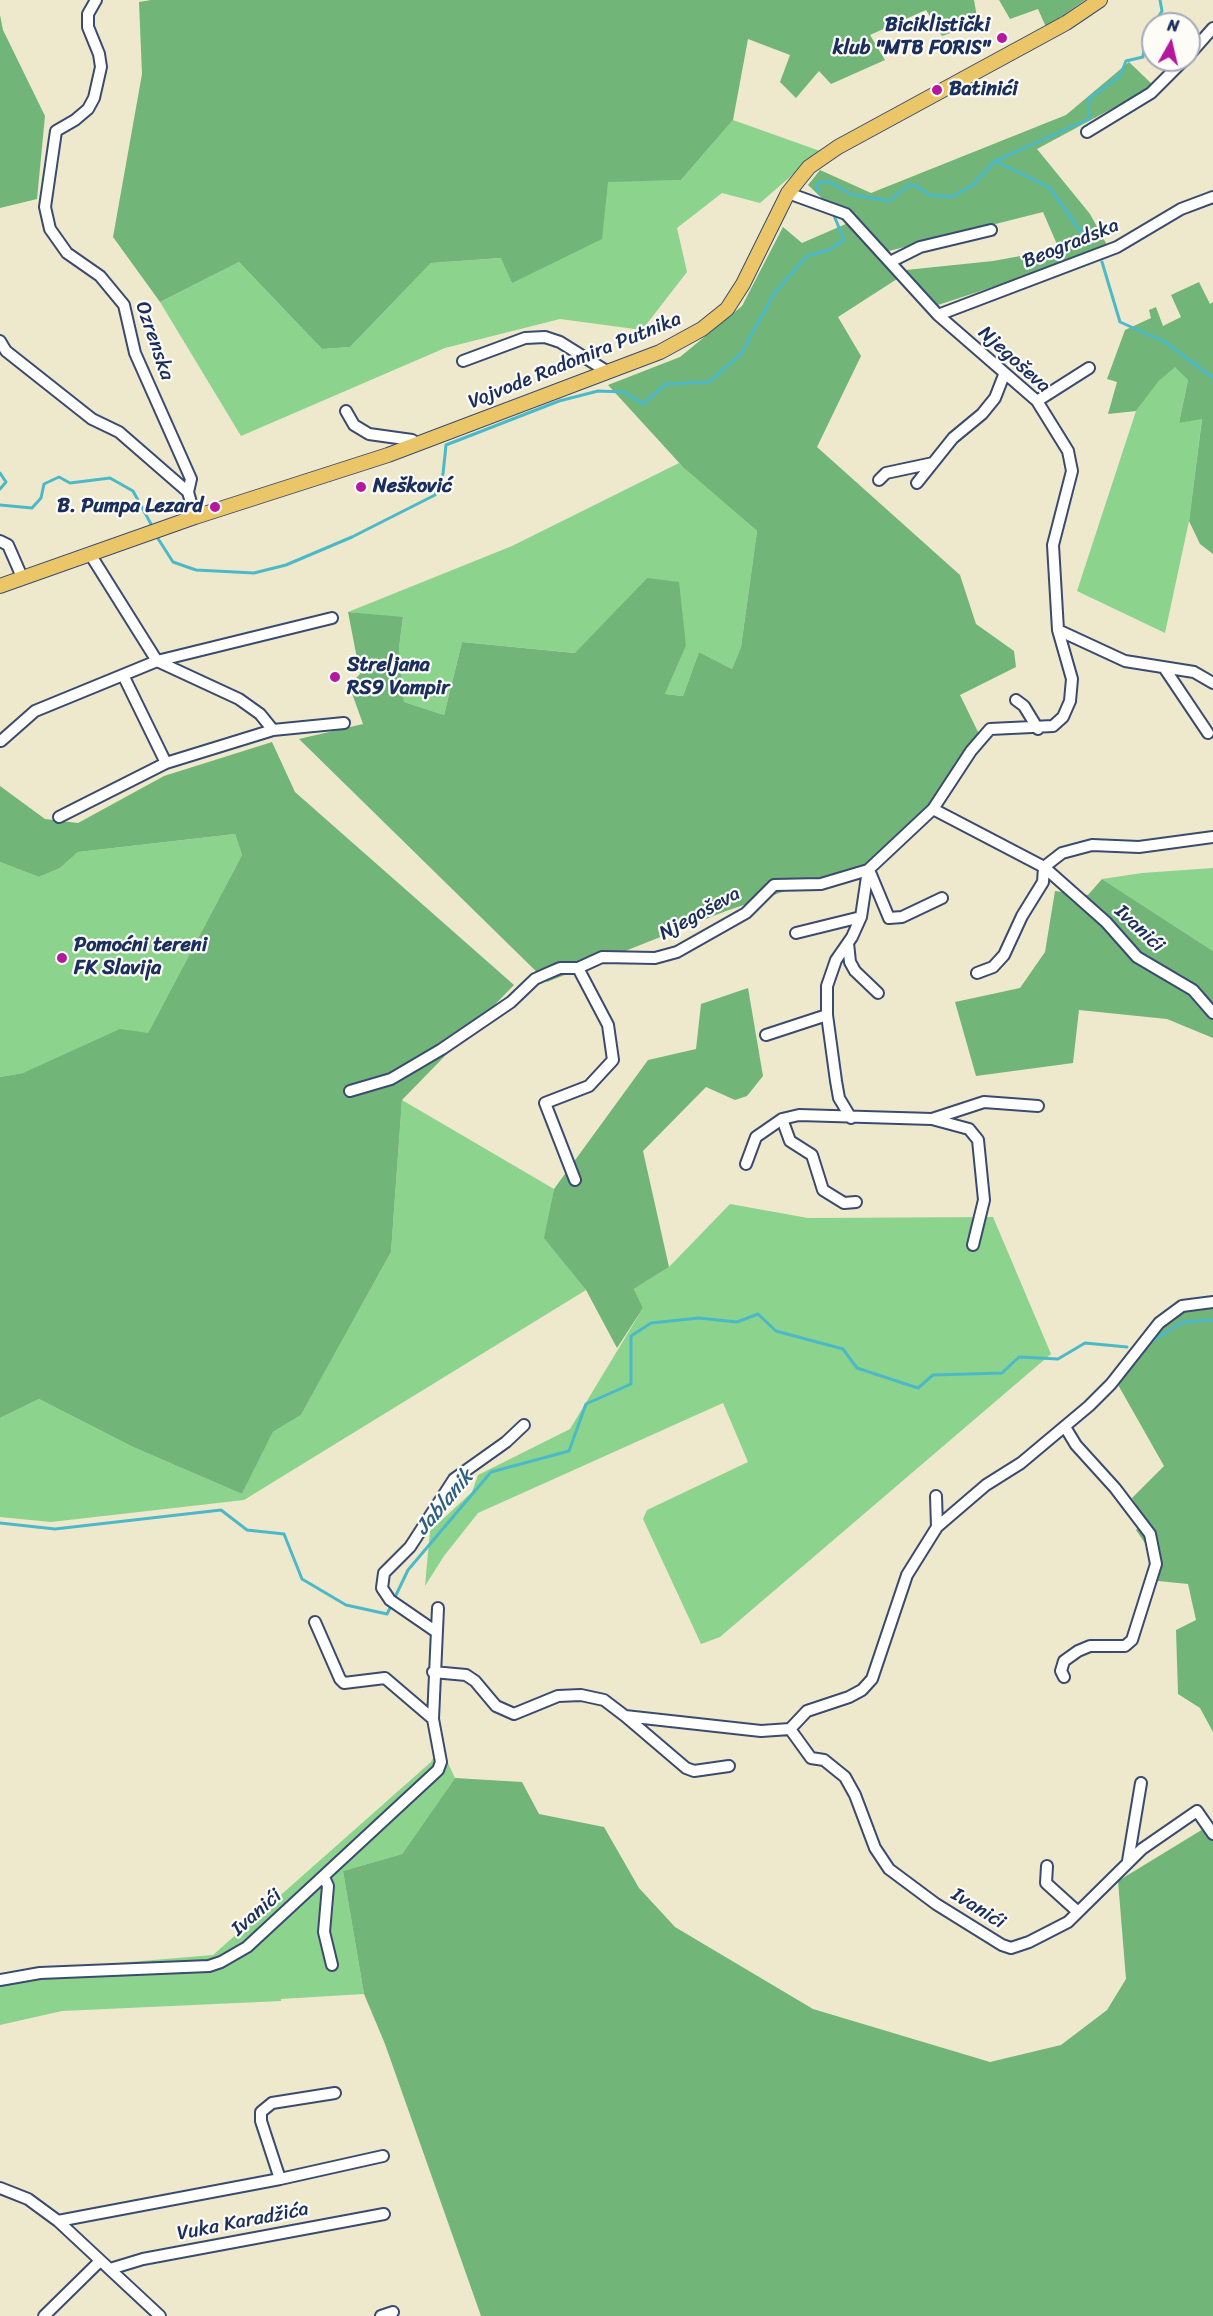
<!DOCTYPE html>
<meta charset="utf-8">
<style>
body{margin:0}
#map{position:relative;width:1213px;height:2316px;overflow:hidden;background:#eee9cd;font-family:Sriracha,sans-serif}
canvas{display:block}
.north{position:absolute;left:1141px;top:12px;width:60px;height:60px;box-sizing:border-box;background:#fdfcf7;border:2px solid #a3aaba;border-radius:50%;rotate:8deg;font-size:16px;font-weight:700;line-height:24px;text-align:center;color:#1b2f5e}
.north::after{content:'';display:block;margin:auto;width:21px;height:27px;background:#b5179e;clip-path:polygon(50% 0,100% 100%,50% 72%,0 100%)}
</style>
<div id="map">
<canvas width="1213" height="2316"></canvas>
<div class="north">N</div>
</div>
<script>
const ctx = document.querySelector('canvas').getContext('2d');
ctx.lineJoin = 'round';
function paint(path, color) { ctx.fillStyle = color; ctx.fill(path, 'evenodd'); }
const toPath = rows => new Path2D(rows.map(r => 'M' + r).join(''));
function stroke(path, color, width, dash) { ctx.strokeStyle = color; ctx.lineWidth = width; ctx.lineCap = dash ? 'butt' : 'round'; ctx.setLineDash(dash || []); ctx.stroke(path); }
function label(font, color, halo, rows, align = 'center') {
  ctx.font = font + ' Sriracha,sans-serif'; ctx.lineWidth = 4.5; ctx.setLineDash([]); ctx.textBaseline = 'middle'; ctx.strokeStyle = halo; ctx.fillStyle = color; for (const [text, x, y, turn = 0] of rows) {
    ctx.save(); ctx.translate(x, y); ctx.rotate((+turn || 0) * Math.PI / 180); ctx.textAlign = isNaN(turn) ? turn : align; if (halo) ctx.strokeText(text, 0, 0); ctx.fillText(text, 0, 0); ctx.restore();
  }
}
const green = toPath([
 [733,120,820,151,760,203,722,193,677,228,687,272,642,330,560,319,445,348,241,436,160,302,239,262,322,349,350,347,431,263,502,258,512,283,608,181,681,180],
 [1175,366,1188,380,1179,423,1202,418,1189,521,1165,633,1077,591,1136,411,1159,381],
 [679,463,757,531,741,647,732,669,699,652,683,696,665,694,686,646,647,578,576,653,462,642,444,715,404,702,399,648,403,618,348,612,512,546],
 [235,834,242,855,148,1033,23,1073,0,1077,0,862,39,877,60,868,78,852],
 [1213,868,1213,951,1102,879,1142,873],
 [402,1100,554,1189,545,1238,586,1290,244,1500,51,1522,0,1517,0,1418,39,1399,133,1447,242,1494,273,1432,301,1415,391,1252],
 [730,1204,808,1218,993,1217,1051,1354,720,1637,701,1644,643,1519,647,1510,748,1462,723,1403,478,1513,444,1556,425,1586,430,1531,472,1492,478,1475,570,1429,643,1308,634,1289,669,1267],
 [429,1720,443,1736,447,1761,455,1778,402,1854,343,1871,364,1994,281,1999,281,2001,62,2011,0,2025,0,1977,23,1971,213,1955,431,1762,434,1756]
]);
const forest = toPath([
 [151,0,974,0,978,23,942,36,926,10,870,35,885,60,831,84,819,71,796,98,780,82,790,55,748,39,733,120,681,180,608,182,602,239,512,283,501,258,431,263,350,347,322,349,239,262,160,302,113,237,142,74,139,2],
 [999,0,1085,0,1046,27,1038,9,1010,19],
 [0,15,3,30,45,116,37,199,0,208],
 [1129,62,1154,86,1037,149,1090,214,1107,245,1072,261,938,305,909,279,906,270,993,261,1059,249,1043,212,877,254,897,279,838,317,861,356,817,447,960,575,976,624,1014,651,1016,667,960,695,979,734,930,806,871,862,726,911,547,982,299,739,363,724,349,685,360,674,348,612,403,617,399,648,404,702,444,715,462,642,575,653,647,578,679,582,686,646,665,694,683,696,699,652,732,669,741,647,757,531,683,467,608,385,680,357,742,306,783,227,802,243,848,223,808,185,820,170,871,193,1066,115],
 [1199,282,1210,304,1213,302,1213,554,1200,544,1189,521,1202,419,1179,423,1188,380,1175,367,1159,381,1136,411,1108,414,1117,382,1107,379,1125,330,1151,318,1149,310,1156,307,1163,326,1181,317,1171,295],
 [272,742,295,792,514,985,402,1100,391,1252,301,1415,273,1432,242,1494,133,1447,39,1399,0,1418,0,1077,23,1073,120,1029,148,1033,242,855,235,834,78,852,60,868,39,877,0,862,0,786,45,819,78,823,164,776],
 [1102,879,1213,951,1213,1038,1167,1019,1079,1010,1073,1063,976,1076,955,1002,1020,988,1045,952,1055,891,1088,895],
 [748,988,763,1076,747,1096,735,1100,706,1087,643,1151,669,1267,634,1289,643,1308,617,1348,586,1290,544,1238,554,1189,648,1060,696,1049,701,1004],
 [1182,1306,1213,1306,1213,1732,1200,1708,1178,1694,1176,1630,1196,1620,1188,1584,1148,1580,1153,1555,1136,1530,1145,1520,1132,1498,1164,1466,1117,1383,1147,1338],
 [455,1778,522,1782,539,1814,604,1827,639,1888,675,1927,813,2009,990,2062,1061,2045,1107,2010,1126,1979,1118,1881,1213,1823,1213,2316,481,2316,385,2044,364,1994,343,1871,402,1854]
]);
const stream = toPath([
 [1154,24,1162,11,1160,0],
 [995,161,1049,187,1090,244],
 [819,192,816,186,821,181,831,183,853,195,890,201,908,185,917,186,929,195,951,197,973,185,995,161,1089,119,1088,100,1121,74,1126,61,1143,57,1145,40,1153,26],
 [1102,262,1120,322,1165,342,1213,378],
 [0,473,6,482,0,489],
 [0,505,32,508,41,498,44,484,59,477,70,483,110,478,133,491,151,524],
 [157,537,173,562,196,570,254,573,286,565,352,537,435,495,443,474,446,445,559,401,598,391,624,392,643,404,666,384,709,382,741,354,775,292,807,256,829,250,844,240,833,213],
 [1149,1343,1183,1322,1213,1320],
 [0,1523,55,1529,221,1510,247,1530,284,1534,302,1579,346,1605,387,1614,390,1608],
 [396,1595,408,1570,491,1472,569,1451,586,1404,631,1384,631,1336,651,1323,699,1318,737,1322,758,1314,776,1331,843,1349,857,1368,918,1388,933,1375,1002,1373,1019,1357,1058,1359,1085,1343,1127,1347]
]);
const minor = toPath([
 [96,0,88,14,88,27,99,54,101,67,94,98,88,109,75,120,56,131,45,207,50,229,67,253,100,276,124,305,135,353,191,479,188,492],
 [1189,55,1213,28],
 [1087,132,1151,93,1184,60],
 [890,262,920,247,991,230],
 [938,315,1117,247,1181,209,1213,197],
 [0,341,6,351,92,419,119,432,188,492,195,517],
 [463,361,525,338,545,337,560,342,608,372],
 [1037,401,1089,368],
 [346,411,354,425,369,434,412,440,418,444],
 [879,480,886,473,933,463],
 [917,483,953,438,982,414,995,398,1004,375],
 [0,541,8,545,22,577],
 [90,554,157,661,332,618],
 [1058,630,1125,661,1194,672,1213,683],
 [1165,669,1208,733],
 [123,675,166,763],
 [1016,700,1024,706,1038,729],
 [273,730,344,723],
 [1,741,35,711,157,661,239,699,260,714,273,730,166,763,59,817],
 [933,809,1044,867,1062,853,1092,845,1139,847,1213,837],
 [1044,867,1106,922,1137,957,1193,990,1213,1013],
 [869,870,889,918,902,917,942,898],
 [796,933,861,917],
 [848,943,850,962,855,971,878,993],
 [977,973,993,967,1004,955,1022,916,1043,882,1044,867],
 [766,1035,827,1015],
 [350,1091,391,1079,442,1049,511,1002,535,979,546,974,560,968,578,968,602,957,655,958,677,952,746,913,774,885,821,884,868,870,933,809,971,751,990,729,1053,726,1063,717,1070,701,1072,679,1058,630,1053,545,1072,471,1068,451,1037,401,938,315,846,214,788,193],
 [851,1118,839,1098,836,1081,827,1015,827,986,836,960,852,937,861,917,868,870],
 [782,1119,790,1141,812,1155,823,1190,844,1203,856,1202],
 [932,1119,984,1102,1038,1106],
 [746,1164,756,1137,782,1119,799,1115,932,1119,969,1129,978,1140,984,1200,973,1245],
 [575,1180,545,1103,589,1086,613,1060,608,1025,578,968],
 [936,1496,937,1527],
 [315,1622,340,1679,344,1683,385,1678,433,1719],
 [435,1631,390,1600,382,1588,384,1573,410,1547,454,1479,506,1442,524,1425],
 [433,1672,466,1675,475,1681,496,1706,514,1714,558,1696,581,1695,604,1700,625,1716,761,1731,790,1729,807,1711,849,1697,862,1690,872,1679,907,1575,937,1527,986,1485,1021,1463,1089,1406,1111,1384,1159,1323,1182,1306,1213,1302],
 [1064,1677,1061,1671,1064,1661,1078,1651,1090,1646,1125,1646,1132,1640,1156,1564,1150,1534,1115,1488,1076,1445,1065,1427],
 [625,1716,686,1768,694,1771,729,1766],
 [790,1729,811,1758,824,1760,845,1777,855,1795,875,1848,889,1869,936,1904,1002,1945,1011,1948,1029,1942,1068,1922,1142,1849,1197,1811,1213,1834],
 [1128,1861,1141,1783],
 [1047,1866,1046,1883,1078,1912],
 [324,1877,328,1886,324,1932,332,1965],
 [0,1980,40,1973,209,1966,221,1962,247,1947,438,1770,441,1762,433,1719,438,1608],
 [280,2179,261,2121,261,2112,272,2103,335,2093],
 [0,2188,28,2199,58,2221,160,2316],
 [58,2221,280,2179,383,2156],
 [110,2269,143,2259,384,2214],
 [44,2316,100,2261],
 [381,2316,393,2312]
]);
const major = toPath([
 [0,586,195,517,388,455,660,352,702,329,727,309,743,284,788,193,809,167,838,147,1066,23,1100,0]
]);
const markers = [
 [1002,38,6,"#b5179e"],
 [937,90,6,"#b5179e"],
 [361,487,6,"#b5179e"],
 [215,507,6,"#b5179e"],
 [335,677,6,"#b5179e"],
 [62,958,6,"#b5179e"]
];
const poiNames = [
 ["Biciklistički",990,26,"right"],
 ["klub \"MTB FORIS\"",990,49,"right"],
 ["Batinići",949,90],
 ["Nešković",373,487],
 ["B. Pumpa Lezard",203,507,"right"],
 ["Streljana",347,666],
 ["RS9 Vampir",347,689],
 ["Pomoćni tereni",74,946],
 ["FK Slavija",74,969]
];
const streetNames = [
 ["Beogradska",1071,244,-22],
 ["Ozrenska",154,341,71],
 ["Njegoševa",1014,360,42],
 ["Vojvode Radomira Putnika",575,361,-22],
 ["Njegoševa",700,914,-29],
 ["Ivanići",1139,929,43],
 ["Ivanići",978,1909,32],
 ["Ivanići",257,1913,-41],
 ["Vuka Karadžića",243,2222,-11]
];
const waterNames = [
 ["Jablanik",445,1503,-50]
];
paint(green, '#8cd38d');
paint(forest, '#71b578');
stroke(stream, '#4cb9c8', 3);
stroke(minor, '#3b4b6f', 14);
stroke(major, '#3b4b6f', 16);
stroke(minor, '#fff', 10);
stroke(major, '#ebc669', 14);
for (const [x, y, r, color] of markers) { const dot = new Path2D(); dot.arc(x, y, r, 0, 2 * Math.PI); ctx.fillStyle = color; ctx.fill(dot); stroke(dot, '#fdfcf7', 2); }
label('bold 20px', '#1b2f5e', '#fdfcf7', poiNames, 'left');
label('20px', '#1b2f5e', '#fdfcf7', streetNames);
label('italic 21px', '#2c5f83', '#fdfcf7', waterNames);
</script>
